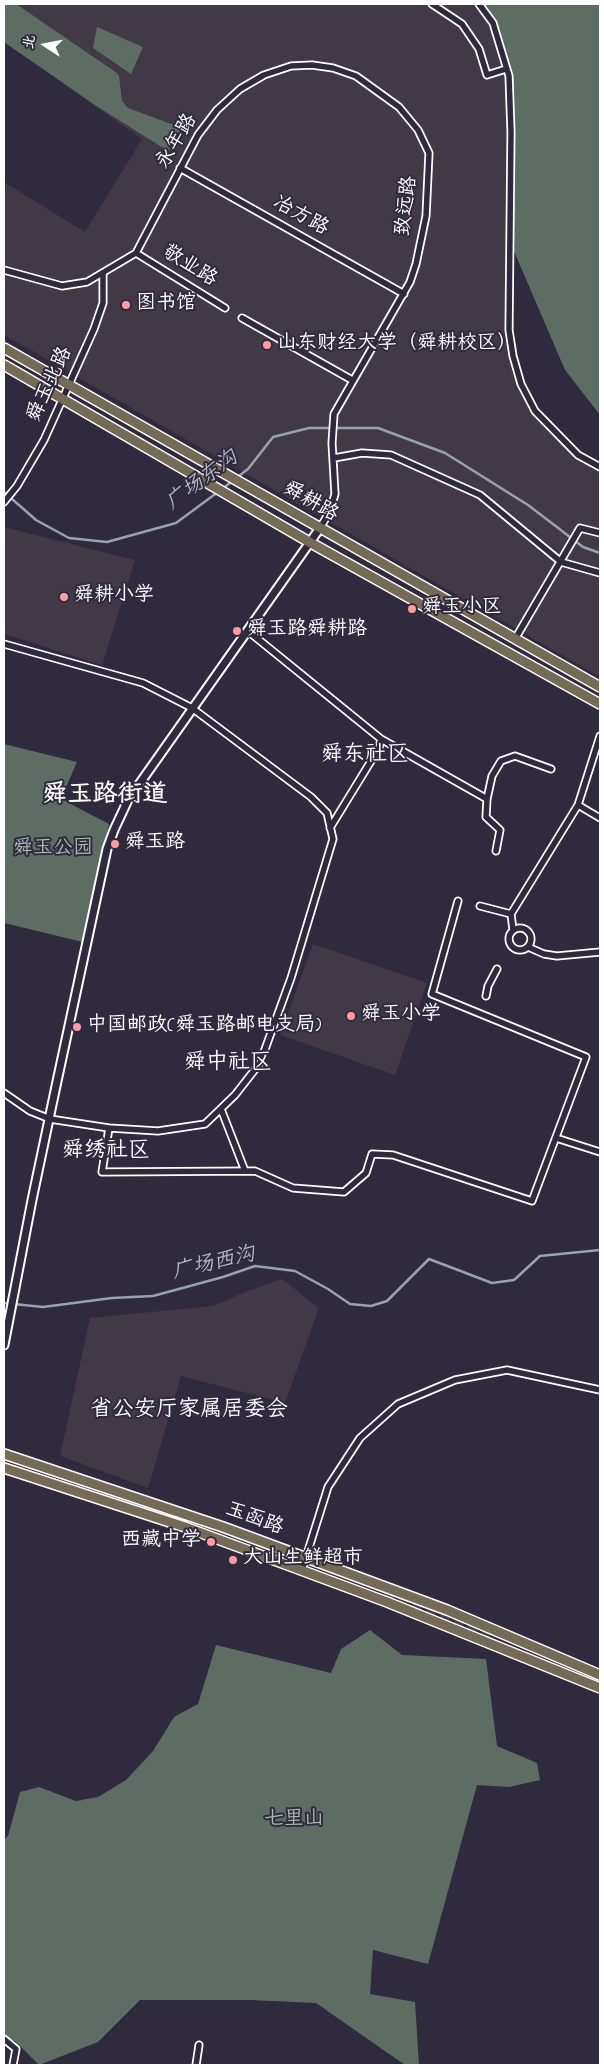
<!DOCTYPE html>
<meta charset="utf-8">
<style>
body{margin:0}
#map{position:relative;width:604px;height:2069px;overflow:hidden;background:#2f2a3d;font-family:"Indie Flower","LXGW WenKai TC",sans-serif}
canvas{display:block}
.frame{position:absolute;inset:0;border:5px solid #fff;pointer-events:none}
.north{position:absolute;left:20px;top:20px;width:50px;height:50px;-webkit-text-stroke:4px #2f2a3d;paint-order:stroke;rotate:281deg;font-size:14px;font-weight:700;line-height:20px;text-align:center;color:#fff}
.north::after{content:'';display:block;margin:auto;width:18px;height:22px;background:#fff;clip-path:polygon(50% 0,100% 100%,50% 72%,0 100%)}
</style>
<div id="map">
<canvas width="604" height="2069"></canvas>
<div class="frame"></div>
<div class="north">北</div>
</div>
<script>
const ctx = document.querySelector('canvas').getContext('2d');
ctx.lineJoin = 'round';
function paint(path, color) { ctx.fillStyle = color; ctx.fill(path, 'evenodd'); }
const toPath = rows => new Path2D(rows.map(r => 'M' + r).join(''));
function stroke(path, color, width, dash) { ctx.strokeStyle = color; ctx.lineWidth = width; ctx.lineCap = dash ? 'butt' : 'round'; ctx.setLineDash(dash || []); ctx.stroke(path); }
function label(font, color, halo, rows, align = 'center') {
  ctx.font = font + ' "Indie Flower","LXGW WenKai TC",sans-serif'; ctx.lineWidth = 4; ctx.setLineDash([]); ctx.textBaseline = 'middle'; ctx.strokeStyle = halo; ctx.fillStyle = color; for (const [text, x, y, turn = 0] of rows) {
    ctx.save(); ctx.translate(x, y); ctx.rotate((+turn || 0) * Math.PI / 180); ctx.textAlign = isNaN(turn) ? turn : align; if (halo) ctx.strokeText(text, 0, 0); ctx.fillText(text, 0, 0); ctx.restore();
  }
}
const built = toPath([
 [4,4,478,4,493,23,509,76,509,330,521,384,535,411,578,455,600,467,600,677,4,335,4,182,85,232,142,139,4,42],
 [4,527,135,560,102,665,4,634],
 [313,944,427,983,395,1075,280,1035],
 [282,1279,319,1308,285,1403,181,1376,148,1488,60,1456,90,1318,213,1306,245,1292]
]);
const green = toPath([
 [4,4,16,4,117,73,119,76,122,101,128,108,182,128,168,151,95,105,4,42],
 [479,4,600,4,600,415,565,370,510,242,509,76,493,23],
 [97,27,143,47,131,74,93,48],
 [4,744,77,762,61,799,109,824,83,942,4,923],
 [370,1630,402,1655,486,1659,497,1746,537,1763,540,1780,509,1787,477,1785,428,1964,373,1950,370,1994,415,2002,419,2065,405,2065,316,2003,250,2000,140,2000,98,2042,39,2065,15,2041,4,2039,4,1839,8,1836,20,1792,39,1787,76,1801,98,1797,126,1780,153,1751,174,1717,198,1704,216,1645,331,1673,341,1649]
]);
const stream = toPath([
 [222,489,248,469,273,437,309,428,378,428,445,453,528,505,583,547,600,553],
 [4,492,36,520,69,538,107,542,176,523,218,492],
 [4,1303,43,1307,112,1298,153,1296,223,1277,255,1266,295,1271,328,1289,350,1304,371,1306,387,1301,429,1259,492,1283,514,1280,540,1256,600,1250]
]);
const trunkTunnel = toPath([
 [176,1516,252,1542],
 [385,1592,491,1633]
]);
const minor = toPath([
 [432,4,462,24,479,49,487,75,506,69],
 [479,4,493,23,509,76,511,132,509,330,513,356,521,384,535,411,578,455,600,467],
 [180,168,404,294],
 [136,253,225,308],
 [4,270,62,286,87,282,136,253,198,135,217,110,240,89,264,75,291,66,312,65,333,68,356,76,399,107,418,130,429,153,426,216,416,264,410,282,334,414,332,443,335,494,330,511,320,528],
 [242,318,352,380],
 [334,458,362,453,391,455,480,495,561,562,600,573],
 [4,502,17,486,44,440,94,329,103,303,103,273],
 [248,631,381,739,379,748,330,828],
 [515,639,580,528,600,533],
 [4,644,143,683,192,708,311,797,327,813,333,839,291,978,260,1063,235,1095,205,1124,158,1131,109,1128],
 [381,739,487,799,492,776,501,761,515,756,551,769],
 [487,799,486,817,500,830,496,851],
 [578,805,600,818],
 [480,906,511,914,578,805,600,736],
 [511,914,513,930],
 '509 939a11 11 0 1 1 22 0a11 11 0 1 1-22 0Z',
 [528,947,544,954,557,956,600,952],
 [486,996,488,986,497,969],
 [4,1093,30,1111,50,1119,109,1128,102,1172,255,1171,293,1188,344,1192,366,1173,372,1154,393,1155,532,1201,586,1057,432,994,458,901],
 [221,1109,245,1171],
 [556,1138,600,1152],
 [302,1570,328,1487,360,1438,398,1404,455,1380,507,1370,600,1390],
 [4,2039,16,2049,13,2065],
 [196,2065,199,2045]
]);
const tertiary = toPath([
 [4,1345,32,1200,56,1086,107,849,114,830,128,800,320,528]
]);
const primary = toPath([
 [4,348,600,687],
 [4,365,311,543,600,704],
 [4,1454,223,1527,447,1610,600,1675],
 [4,1468,185,1527,387,1602,600,1688]
]);
const markers = [
 [126,305,5,"#ff9aa2"],
 [267,345,5,"#ff9aa2"],
 [64,597,5,"#ff9aa2"],
 [412,609,5,"#ff9aa2"],
 [237,631,5,"#ff9aa2"],
 [115,844,5,"#ff9aa2"],
 [351,1016,5,"#ff9aa2"],
 [77,1027,5,"#ff9aa2"],
 [211,1542,5,"#ff9aa2"],
 [233,1560,5,"#ff9aa2"]
];
const streetNames = [
 ["永年路",178,142,-59],
 ["致远路",408,206,-83],
 ["冶方路",300,217,29],
 ["敬业路",189,267,32],
 ["舜玉北路",51,385,-65],
 ["舜耕路",310,503,30],
 ["玉函路",254,1520,20]
];
const poiNames = [
 ["图书馆",136,305],
 ["山东财经大学（舜耕校区）",277,345],
 ["舜耕小学",74,597],
 ["舜玉小区",422,609],
 ["舜玉路舜耕路",247,631],
 ["舜玉路",125,844],
 ["舜玉小学",361,1016],
 ["中国邮政(舜玉路邮电支局)",87,1027],
 ["西藏中学",201,1542,"right"],
 ["大山生鲜超市",243,1560]
];
const parkNames = [
 ["舜玉公园",53,850],
 ["七里山",294,1821]
];
const waterNames = [
 ["广场东沟",203,482,-37],
 ["广场西沟",214,1265,-13]
];
const quarterNames = [
 ["舜东社区",365,756],
 ["舜中社区",228,1064],
 ["舜绣社区",106,1152],
 ["省公安厅家属居委会",189,1411]
];
const districtNames = [
 ["舜玉路街道",105,797]
];
paint(built, '#423946');
paint(green, '#5e6d64');
stroke(stream, '#96a3b0', 2.5);
stroke(trunkTunnel, '#443f50', 10, [10, 5]);
stroke(minor, '#fff', 9);
stroke(tertiary, '#fff', 11);
stroke(primary, '#fff', 12);
stroke(minor, '#2f2a3d', 5.5);
stroke(tertiary, '#2f2a3d', 7);
stroke(primary, '#756a55', 9);
for (const [x, y, r, color] of markers) { const dot = new Path2D(); dot.arc(x, y, r, 0, 2 * Math.PI); ctx.fillStyle = color; ctx.fill(dot); stroke(dot, '#2f2a3d', 2); }
label('20px', '#fff', '#2f2a3d', streetNames);
label('20px', '#fff', '#2f2a3d', poiNames, 'left');
label('20px', '#aeb6b2', '#2f2a3d', parkNames);
label('italic 21px', '#b0bac4', '#2f2a3d', waterNames);
label('22px', '#fff', '#2f2a3d', quarterNames);
label('bold 25px', '#fff', '#2f2a3d', districtNames);
</script>
